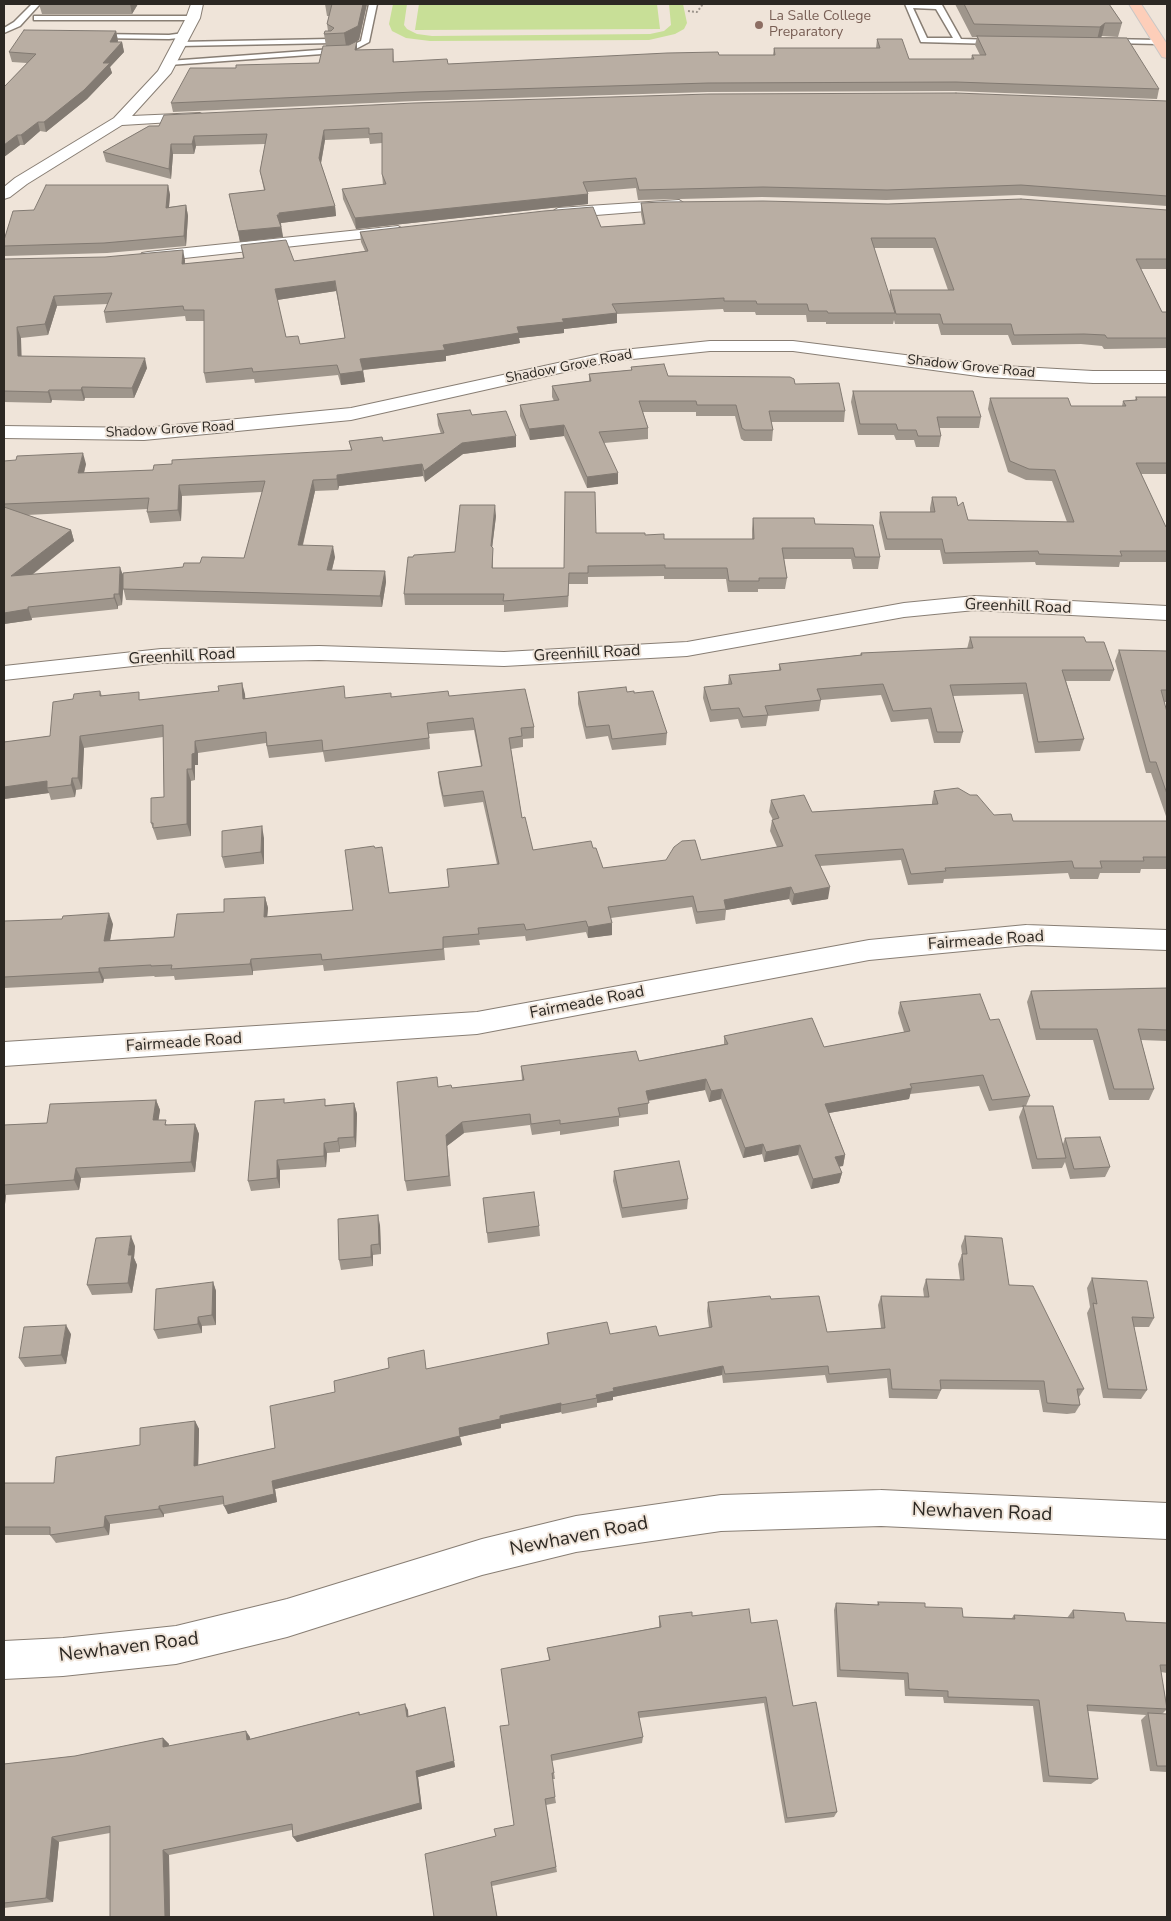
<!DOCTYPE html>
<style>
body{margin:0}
#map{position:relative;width:1171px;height:1921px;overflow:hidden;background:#efe4d9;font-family:"Nunito Sans",sans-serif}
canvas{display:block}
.frame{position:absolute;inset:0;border:5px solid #2c2823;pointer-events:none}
</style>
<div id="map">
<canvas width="1171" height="1921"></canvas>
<div class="frame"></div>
</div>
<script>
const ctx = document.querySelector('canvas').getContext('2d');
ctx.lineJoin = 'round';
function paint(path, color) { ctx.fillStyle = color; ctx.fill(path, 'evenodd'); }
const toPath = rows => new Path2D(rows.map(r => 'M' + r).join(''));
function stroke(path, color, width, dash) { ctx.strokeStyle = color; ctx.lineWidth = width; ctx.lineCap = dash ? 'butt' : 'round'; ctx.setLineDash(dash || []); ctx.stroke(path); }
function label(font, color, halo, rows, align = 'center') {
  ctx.font = font + ' "Nunito Sans",sans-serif'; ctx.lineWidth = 4; ctx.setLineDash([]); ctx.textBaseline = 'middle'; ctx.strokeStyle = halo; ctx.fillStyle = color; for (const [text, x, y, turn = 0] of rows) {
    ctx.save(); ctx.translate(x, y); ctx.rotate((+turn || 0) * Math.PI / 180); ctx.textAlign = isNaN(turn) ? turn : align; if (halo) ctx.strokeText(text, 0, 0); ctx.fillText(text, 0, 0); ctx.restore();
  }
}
const green = toPath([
 [393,4,407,4,404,25,407,29,417,34,432,36,650,34,664,31,671,25,669,4,683,4,687,23,684,29,675,34,649,40,430,41,406,38,392,31,389,24],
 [419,4,657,4,660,29,415,30]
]);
const path = toPath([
 [688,11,697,12,703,4]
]);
const service = toPath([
 [32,4,40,4,20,26,4,33,4,28,14,22,32,4],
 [369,4,377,4,369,42,350,52,169,65,165,63,169,61,346,48,361,41,369,4],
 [905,4,942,5,961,39,996,40,1000,42,996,44,921,42,905,4],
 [913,8,936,9,953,38,927,38,913,8],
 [34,16,193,16,197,18,193,20,34,20,34,16],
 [184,33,187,33,187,37,169,39,96,38,92,36,96,34,169,35,184,33],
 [330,39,334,41,333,43,179,46,175,44,179,42,330,39],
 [1106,39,1159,40,1163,42,1159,44,1109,43,1106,43,1106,39]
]);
const minor = toPath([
 [191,4,203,4,200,18,171,73,132,116,200,113,207,117,205,120,122,125,27,184,10,197,4,199,4,187,15,178,114,118,158,71,186,18,191,4],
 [679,200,687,205,685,208,558,218,550,213,558,208,679,200],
 [398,226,406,231,404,234,148,262,142,261,140,257,142,253,148,252,398,226],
 [710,341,793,341,985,365,1093,371,1167,371,1167,383,1093,383,985,377,793,351,710,351,613,361,351,420,144,440,4,438,4,426,144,428,351,408,613,351,710,341],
 [975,596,1167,606,1167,620,975,610,904,617,687,656,504,666,319,660,161,663,4,680,4,666,161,649,319,646,504,652,687,642,904,603,975,596],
 [1026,925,1167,930,1167,950,1026,945,869,960,477,1034,4,1066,4,1042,477,1012,869,940,1026,925],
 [881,1490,1167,1503,1167,1539,881,1526,721,1531,576,1552,482,1575,287,1637,176,1664,63,1676,4,1679,4,1641,63,1638,176,1626,287,1599,482,1539,576,1516,721,1495,881,1490]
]);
const primary = toPath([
 [1129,4,1141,4,1167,44,1167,58,1162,57,1129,4]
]);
const wall = toPath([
 [39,4,138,4,132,14,42,14],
 [325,4,367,4,359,40,357,41,357,50,393,49,394,62,448,64,719,55,773,55,774,48,876,48,877,39,909,59,971,59,972,55,980,55,975,45,977,37,972,37,955,4,1109,4,1122,23,1118,37,1102,36,1101,37,1159,89,1157,99,954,91,708,92,415,101,173,112,171,103,236,68,319,63,326,46,324,34,328,31,327,24,329,16,327,16],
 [116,31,118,41,117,42,122,42,124,52,110,67,112,73,87,99,46,132,40,131,24,145,20,145,4,157,4,87,27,63,12,62,9,52],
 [1167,102,1167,207,1167,206,1019,195,886,200,762,197,638,200,636,188,587,192,588,194,588,204,356,229,343,199,342,189,383,185,382,174,382,143,370,144,369,138,325,140,321,164,335,206,336,216,281,223,283,237,240,242,229,194,264,190,260,171,265,144,196,146,194,154,173,154,171,179,106,162,103,152,149,126],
 [168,185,170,195,169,207,186,205,188,216,186,246,107,253,5,256,4,251,4,240,34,210],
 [641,203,1167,210,1167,269,1141,269,1162,312,1167,312,1167,348,1104,349,1102,346,1081,344,1012,345,1008,335,941,335,938,324,895,324,894,320,893,324,826,324,826,322,807,322,806,315,756,315,755,312,724,312,723,309,617,314,617,323,564,329,564,333,519,338,520,343,446,356,446,361,363,370,365,382,341,385,338,375,255,383,254,379,206,383,204,373,204,321,186,321,185,316,106,323,104,312,108,304,57,306,48,335,21,338,21,356,147,368,134,398,85,398,84,401,52,400,51,403,4,402,4,259,185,260,185,264,243,258,241,245,294,261,365,251,361,242,360,232,601,227,643,224,641,214],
 [874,248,933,248,948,290,890,290,889,297],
 [336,291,345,338,300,344,286,337,277,300],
 [631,367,668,376,795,384,845,411,844,422,771,422,773,430,772,441,744,441,741,439,735,416,696,416,696,412,643,412,648,428,648,439,604,443,618,484,587,488,564,436,530,440,520,416,520,405,554,401,552,397,552,386,589,381,589,374,631,370],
 [853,391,981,417,979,428,939,428,941,436,939,447,916,447,914,440,896,440,894,435,858,435,851,402],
 [1136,397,1167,397,1167,474,1141,474,1166,527,1167,527,1167,562,1120,562,1119,567,1036,565,1035,562,943,564,940,550,885,550,879,523,880,512,930,512,930,508,932,497,958,506,968,520,1067,522,1052,481,1026,480,1008,472,988,409,990,398,1071,406,1122,406,1123,401,1135,400],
 [437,414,472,415,516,447,463,454,425,482,423,476,339,486,338,490,315,491,303,545,335,557,332,570,385,571,386,582,382,607,126,600,123,587,122,605,118,606,118,609,32,618,32,620,4,624,4,461,86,464,84,473,153,470,172,464,351,450,349,441,383,441,441,434,438,425],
 [262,492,244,558,200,563,183,567,123,574,32,575,74,541,71,530,27,515,148,509,147,512,150,523,181,521,182,496],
 [496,516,492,547,493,559,493,568,564,568,596,533,645,535,664,539,752,539,752,529,753,518,815,524,880,557,878,569,853,569,851,559,784,559,787,578,785,589,758,589,758,592,728,592,726,579,664,579,664,576,588,577,588,584,569,584,568,607,504,612,504,605,405,605,404,594,413,557,455,552],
 [970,637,1086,642,1114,670,1110,681,1066,681,1084,739,1080,751,1035,753,1023,694,953,696,963,732,960,743,934,743,928,719,891,722,881,695,821,700,819,711,768,716,766,726,741,728,738,719,710,722,703,698,704,687,728,685,729,675,779,670,779,664,860,655,861,653,967,649],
 [1119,650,1167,651,1167,702,1164,702,1167,712,1167,819,1151,773,1146,773,1115,661],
 [242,683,245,698,346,698,449,696,534,727,534,738,523,739,523,747,511,749,522,818,533,850,593,848,603,868,701,860,777,847,770,831,772,820,773,820,769,812,771,800,812,812,932,804,932,802,934,791,994,815,1013,821,1167,821,1167,869,1141,869,1140,873,1100,873,1098,879,1070,879,1068,873,944,879,943,883,908,885,901,860,820,866,828,899,792,905,789,899,726,910,725,920,696,924,692,907,611,918,612,935,588,938,586,932,526,941,525,936,479,940,480,945,444,948,445,960,324,971,323,965,253,971,253,975,175,980,174,976,155,977,154,976,104,979,103,983,4,988,4,921,113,924,110,940,174,937,224,912,265,897,268,908,267,917,353,910,389,893,449,887,497,864,483,802,444,807,439,783,438,772,481,766,474,730,429,734,430,749,325,762,323,752,269,758,266,743,198,753,198,765,195,765,195,780,191,781,191,836,157,840,151,823,164,797,163,737,84,748,82,789,76,790,75,797,51,800,49,793,4,799,4,742,50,736,73,699,100,691,102,696,142,700,219,691],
 [578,692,627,692,634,693,667,733,666,745,612,750,608,736,586,739,578,704],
 [264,838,264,864,225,868,222,857],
 [1167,988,1167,1041,1141,1040,1154,1089,1149,1100,1109,1100,1093,1040,1036,1040,1027,1002,1031,991],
 [900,1002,990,1020,1030,1096,1026,1106,1063,1144,1065,1138,1110,1167,1105,1177,1070,1179,1065,1162,1062,1168,1032,1169,1019,1117,1023,1107,989,1111,979,1086,910,1094,909,1099,829,1113,845,1155,843,1166,839,1166,842,1173,839,1183,811,1189,798,1155,764,1162,762,1154,743,1158,721,1099,709,1102,705,1090,648,1101,648,1114,619,1118,619,1126,560,1135,560,1131,532,1135,530,1125,464,1133,447,1146,451,1186,407,1191,405,1181,439,1087,452,1088,522,1080,521,1066,639,1061,724,1044,724,1036,824,1047,904,1032,898,1013],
 [156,1100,160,1110,158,1120,168,1125,195,1124,199,1134,195,1172,81,1178,79,1190,6,1195,5,1204,4,1204,4,1125,47,1123],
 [285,1103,326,1105,354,1103,357,1114,356,1147,340,1149,340,1152,327,1153,326,1167,280,1170,280,1188,251,1191,248,1181],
 [614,1171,688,1199,687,1209,622,1218,613,1181],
 [484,1208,539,1226,540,1236,488,1243],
 [380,1225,381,1254,373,1255,373,1266,341,1270,339,1260],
 [965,1236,1009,1285,1084,1389,1079,1397,1080,1405,1075,1413,1067,1414,1043,1412,1039,1390,941,1389,941,1390,937,1399,889,1398,887,1378,827,1383,825,1375,723,1383,722,1375,613,1397,613,1400,597,1403,597,1407,562,1414,561,1412,501,1424,501,1428,460,1437,462,1445,275,1489,277,1502,228,1514,224,1504,164,1514,164,1517,110,1524,109,1535,56,1543,50,1535,4,1535,4,1483,54,1483,195,1421,199,1429,198,1465,275,1448,335,1392,427,1369,548,1345,547,1333,610,1334,659,1336,709,1328,707,1311,708,1302,771,1299,827,1332,881,1328,878,1305,881,1296,924,1297,923,1289,926,1279,960,1280,958,1264,962,1254,961,1246],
 [135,1246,134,1258,137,1265,132,1293,92,1295,87,1285],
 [1092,1278,1154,1318,1149,1327,1134,1327,1147,1390,1141,1399,1103,1398,1087,1313,1090,1307,1087,1288],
 [213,1282,216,1291,216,1325,202,1326,202,1333,158,1339,154,1330],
 [71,1334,66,1364,25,1367,19,1358],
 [878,1602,925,1607,963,1617,1012,1618,1014,1615,1067,1618,1073,1610,1126,1621,1167,1623,1167,1673,1161,1672,1167,1707,1167,1709,1162,1714,1167,1714,1167,1772,1150,1771,1141,1720,1146,1715,1088,1711,1098,1779,1091,1784,1043,1782,1033,1706,944,1703,943,1697,905,1696,904,1680,837,1677,834,1610,836,1603,877,1605],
 [659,1616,692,1616,751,1623,793,1706,837,1812,834,1817,785,1823,764,1703,639,1718,643,1737,642,1743,552,1761,555,1779,552,1779,556,1803,546,1805,557,1872,492,1886,497,1917,434,1917,496,1836,514,1825,509,1725,549,1660,547,1648,659,1627],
 [445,1707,455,1767,418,1777,422,1809,297,1842,293,1837,292,1830,169,1855,170,1917,110,1917,110,1833,59,1842,53,1902,4,1908,4,1764,75,1756,163,1738,169,1744,168,1746,250,1737,250,1739,359,1712,360,1715,408,1710,408,1716]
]);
const shadedWall = toPath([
 [130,4,138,4,132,14],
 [363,4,367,4,359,40,357,41,357,50,356,59,346,46,344,33],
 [1105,23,1102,36,1097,40,1100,27],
 [116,31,118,41,112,52,110,42],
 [122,42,124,52,110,67,112,73,87,99,46,132,44,122],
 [38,122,40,131,24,145,21,135],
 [324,130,325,140,320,168,319,158],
 [17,135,20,145,4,157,4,145],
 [194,136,196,146,194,154,192,144],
 [171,144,173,154,171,179,169,169],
 [168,185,170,195,168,218,166,208],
 [588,194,588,204,356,229,355,218],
 [186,205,188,216,186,246,184,236],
 [335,206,336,216,281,223,281,225,278,225,277,215,279,213],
 [281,227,283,237,240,242,238,231],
 [183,250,185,260,184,274,182,264],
 [335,281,336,291,277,300,275,289],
 [54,296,57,306,48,335,45,324],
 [617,313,617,323,564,329,564,333,519,338,520,343,446,356,446,361,361,370,360,359,443,345,517,327,562,319],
 [17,327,21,338,22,367,18,356],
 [145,358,147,368,134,398,132,388],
 [363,371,365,382,341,385,340,374],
 [82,387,85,398,84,401,81,390],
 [49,390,52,400,51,403,48,392],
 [564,425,564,436,530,440,529,429],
 [516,436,516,447,463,454,425,482,424,471,462,443],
 [83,453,86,464,81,484,78,473],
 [422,464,423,476,339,486,338,490,337,479,337,475],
 [618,473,618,484,587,488,587,477],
 [313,480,315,491,300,556,298,545],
 [179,485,182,496,181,521,178,510],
 [495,505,496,516,491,557,491,546],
 [71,530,74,541,15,588,11,576],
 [333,546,335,557,329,581,327,570],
 [120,567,124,578,122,605,119,594],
 [385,571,386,582,382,607,380,596],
 [114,594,118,606,118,609,114,598],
 [28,607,32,620,4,624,4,613],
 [242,683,245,694,246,710,243,699],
 [80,736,84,748,82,789,78,778],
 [195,741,198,753,198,765,195,765,195,780,192,769,192,754],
 [187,769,191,781,191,836,187,824],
 [72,778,76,790,75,797,71,785],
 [47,781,47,788,49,793,4,799,4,787],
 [262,826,264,838,264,864,261,852],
 [791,887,789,899,726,910,724,900],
 [830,887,828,899,792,905,794,894],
 [265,897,268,908,266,929,264,917],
 [109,913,113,924,108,952,104,941],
 [612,923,612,935,588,938,588,927],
 [251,959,253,971,253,975,250,964],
 [99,968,104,979,103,983,99,972],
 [706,1079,705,1090,645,1101,646,1091],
 [912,1088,909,1099,823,1114,825,1104],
 [722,1089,721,1099,709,1102,711,1091],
 [156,1100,160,1110,157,1131,153,1120],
 [354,1103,357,1114,356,1147,354,1137],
 [462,1122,464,1133,447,1146,451,1186,446,1135],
 [195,1124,199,1134,195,1172,191,1162],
 [338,1138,340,1149,340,1152,338,1141],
 [324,1143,327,1153,326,1167,324,1156],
 [763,1144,762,1154,743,1158,745,1148],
 [800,1145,798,1155,764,1162,766,1152],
 [845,1155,843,1166,833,1168,835,1157],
 [277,1160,280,1170,280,1188,277,1178],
 [76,1168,81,1178,79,1190,74,1180],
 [842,1173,839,1183,811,1189,813,1179],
 [4,1190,6,1195,5,1204,4,1203],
 [378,1215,380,1225,381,1254,379,1244],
 [131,1236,135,1246,134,1258,137,1265,132,1293,128,1283,128,1255],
 [371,1245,373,1255,373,1266,371,1257],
 [213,1282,216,1291,216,1325,212,1315],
 [198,1317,202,1326,202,1333,198,1324],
 [66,1325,71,1334,66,1364,61,1355],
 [723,1366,722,1375,613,1397,613,1400,597,1403,597,1398,596,1395,613,1388],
 [561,1403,561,1412,501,1424,501,1428,460,1437,462,1445,275,1489,277,1502,228,1514,224,1506,272,1481,459,1428,500,1416],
 [195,1421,199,1429,198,1474,194,1466],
 [159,1506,164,1514,164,1517,159,1509],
 [105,1516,110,1524,109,1535,104,1527],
 [405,1704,408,1710,409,1723,407,1717],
 [445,1707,455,1767,418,1777,422,1809,297,1842,293,1837,416,1771],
 [246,1731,250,1737,251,1746,247,1740],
 [163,1738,169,1744,168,1753,163,1747],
 [52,1837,59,1842,53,1902,46,1898],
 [163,1850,169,1855,170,1917,165,1917]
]);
const building = toPath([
 [332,4,363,4,358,26,344,33,324,34,325,31,331,31,334,28,327,24,332,4],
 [964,4,1109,4,1122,23,1105,23,1100,27,974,24,964,4],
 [24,30,116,31,110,42,122,42,103,63,110,63,84,90,44,122,38,122,21,135,17,135,4,145,4,87,36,54,9,52,24,30],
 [977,36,1127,38,1159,89,956,82,708,83,414,92,171,103,190,68,236,68,236,65,319,63,323,46,349,45,357,41,355,50,393,49,393,62,447,59,448,64,667,53,718,52,719,55,775,55,774,48,880,48,877,39,902,39,909,59,974,59,972,55,986,55,977,36],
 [956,93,1167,101,1167,196,1021,185,887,190,763,187,639,190,636,178,583,182,588,194,355,218,342,189,386,184,382,174,382,133,369,134,369,128,324,130,319,158,335,206,279,213,279,215,277,215,281,227,238,231,229,194,265,190,260,171,267,134,194,136,192,144,171,144,169,169,103,152,149,126,159,126,164,115,414,103,709,94,956,93],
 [46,185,168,185,166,208,186,205,184,236,104,243,4,246,4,240,13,211,34,210,46,185],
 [1021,199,1167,210,1167,259,1136,259,1162,312,1167,312,1167,338,1107,338,1105,335,1084,334,1014,335,1011,324,943,324,940,314,896,314,890,290,954,290,935,238,871,238,895,313,828,313,827,311,809,311,807,304,757,304,756,301,724,301,724,298,612,304,617,313,562,319,564,322,517,327,519,333,443,345,445,350,360,359,363,371,340,374,337,365,253,372,252,368,204,373,204,310,184,310,183,306,104,312,112,293,54,296,45,324,17,327,18,356,145,358,132,388,82,387,81,390,49,390,48,392,4,391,4,259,105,257,183,250,182,264,244,258,241,245,286,240,294,261,368,251,360,232,544,211,593,207,601,227,645,224,641,203,663,202,763,201,888,204,1021,199],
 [335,281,345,338,300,344,298,336,286,337,275,289,335,281],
 [664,364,668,376,790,377,794,379,795,384,839,383,845,411,769,411,773,430,745,430,742,428,736,405,697,405,696,401,639,401,648,428,599,432,618,473,587,477,564,425,529,429,520,405,559,400,552,386,591,381,589,374,632,370,631,367,664,364],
 [853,391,973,391,981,417,937,417,941,436,918,436,916,430,898,430,896,424,860,424,853,391],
 [1136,397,1167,397,1167,463,1136,463,1166,527,1167,527,1167,551,1120,551,1122,556,1039,554,1038,551,945,553,942,539,887,539,880,512,935,512,932,497,956,497,958,506,963,502,968,520,1074,522,1055,470,1029,469,1010,461,990,398,1068,398,1071,406,1126,406,1123,401,1137,400,1136,397],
 [470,410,472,415,506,411,516,436,462,443,424,471,422,464,337,475,337,479,313,480,298,545,333,546,327,570,385,571,380,596,123,589,123,573,183,567,184,563,200,563,202,557,244,558,265,481,179,485,178,510,147,512,149,498,4,504,4,461,16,460,17,456,83,453,78,473,153,470,154,465,172,464,172,460,352,450,349,441,382,437,383,441,444,433,437,414,470,410],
 [565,492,595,492,596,533,645,533,645,535,664,534,664,539,754,539,753,518,814,518,815,524,873,525,880,557,855,557,853,548,782,548,787,578,759,578,759,581,729,581,727,568,665,568,665,565,588,566,588,573,569,573,568,596,503,601,504,594,404,594,408,557,413,557,414,555,455,552,460,505,495,505,491,546,493,548,492,568,564,568,565,492],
 [4,507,71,530,11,576,120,567,119,594,114,594,114,598,28,607,28,609,4,613,4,507],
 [970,637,1084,637,1086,642,1104,642,1114,670,1062,670,1084,739,1038,742,1026,683,950,685,963,732,937,732,931,708,893,711,883,684,817,689,821,700,765,706,768,715,743,717,739,708,711,710,704,687,732,684,729,675,781,670,779,664,862,655,861,653,973,648,970,637],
 [1119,650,1167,651,1167,690,1161,690,1167,712,1167,794,1156,762,1150,762,1119,650],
 [242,683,243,699,344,686,345,698,391,693,391,697,448,691,449,696,525,689,534,727,521,728,522,736,509,738,522,818,525,817,533,850,591,841,593,848,596,848,603,868,666,860,674,847,682,841,695,840,701,860,783,846,772,820,779,818,771,800,804,795,812,812,938,804,934,791,958,788,970,795,977,795,994,815,1011,814,1013,821,1167,821,1167,857,1143,857,1144,861,1100,861,1102,868,1074,868,1072,861,945,868,946,871,911,874,903,849,815,855,830,887,794,894,791,887,724,900,726,909,697,912,693,896,608,907,612,923,588,927,586,921,526,930,524,924,478,928,479,934,443,937,443,949,322,960,321,954,251,959,250,964,171,969,172,965,151,966,151,965,99,968,99,972,4,977,4,921,62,919,63,916,109,913,104,941,174,937,177,914,224,912,224,899,265,897,264,917,353,910,345,850,374,846,375,848,382,847,389,893,449,887,447,869,499,864,483,791,443,796,438,772,482,766,473,718,427,723,429,738,323,751,322,740,267,746,266,732,195,741,195,753,192,754,192,769,187,769,187,824,153,828,153,823,151,823,151,798,164,797,163,725,80,736,78,778,72,778,71,785,47,788,47,781,4,787,4,742,50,736,53,702,73,699,74,694,100,691,100,696,139,692,139,700,219,691,218,686,242,683],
 [626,687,627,692,634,691,634,693,653,691,667,733,612,739,609,725,586,727,578,692,626,687],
 [262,826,261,852,222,857,222,831,262,826],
 [1167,988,1167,1030,1138,1029,1154,1089,1114,1089,1097,1029,1040,1029,1031,991,1167,988],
 [980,994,990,1020,999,1019,1030,1096,992,1100,983,1075,910,1084,912,1088,825,1104,845,1155,835,1157,842,1173,813,1179,800,1145,766,1152,763,1144,745,1148,722,1089,711,1091,706,1079,646,1091,649,1103,618,1108,620,1116,560,1124,560,1120,531,1124,530,1114,462,1122,446,1135,449,1176,405,1181,397,1082,437,1077,438,1087,451,1085,452,1088,524,1080,521,1066,636,1051,639,1061,728,1044,724,1036,812,1018,824,1047,910,1031,900,1002,980,994],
 [284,1099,284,1103,325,1099,325,1106,354,1103,354,1137,338,1138,338,1141,324,1143,324,1156,277,1160,277,1178,248,1181,255,1101,284,1099],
 [156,1100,153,1120,166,1120,165,1125,195,1124,191,1162,76,1168,74,1180,4,1185,4,1125,47,1123,50,1104,156,1100],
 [1023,1106,1053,1106,1066,1158,1037,1159,1023,1106],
 [1100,1137,1110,1167,1074,1169,1065,1138,1100,1137],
 [679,1161,688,1199,622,1208,614,1171,679,1161],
 [534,1192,539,1226,487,1233,483,1198,534,1192],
 [378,1215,379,1244,371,1245,371,1257,339,1260,338,1219,378,1215],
 [131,1236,128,1255,132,1255,128,1283,87,1285,96,1238,131,1236],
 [965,1236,1002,1238,1009,1285,1033,1286,1084,1389,1077,1389,1080,1405,1072,1405,1047,1403,1044,1381,940,1380,941,1390,892,1389,890,1369,829,1374,828,1366,725,1374,723,1366,613,1388,614,1391,596,1395,597,1398,561,1405,561,1403,500,1416,500,1419,459,1428,460,1436,272,1481,274,1494,224,1506,223,1496,159,1506,159,1509,105,1516,104,1527,50,1535,50,1527,4,1527,4,1483,54,1483,56,1457,140,1445,140,1428,195,1421,194,1466,275,1448,270,1406,335,1392,334,1381,389,1368,388,1358,424,1350,426,1369,549,1344,547,1333,607,1322,610,1334,656,1326,659,1336,712,1327,708,1302,770,1296,771,1299,819,1296,827,1332,885,1328,881,1296,929,1297,926,1279,964,1280,962,1254,967,1254,965,1236],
 [1092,1278,1147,1281,1154,1318,1132,1317,1147,1390,1108,1389,1093,1303,1097,1304,1092,1278],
 [213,1282,212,1315,198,1317,198,1324,154,1330,156,1289,213,1282],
 [66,1325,61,1355,19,1358,24,1327,66,1325],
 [878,1602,925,1603,925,1607,962,1608,963,1617,1015,1619,1014,1615,1074,1618,1073,1610,1124,1613,1126,1621,1167,1623,1167,1665,1160,1665,1167,1709,1087,1705,1098,1779,1049,1776,1039,1700,948,1697,948,1691,909,1689,908,1673,840,1670,836,1603,879,1605,878,1602],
 [749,1609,751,1623,777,1620,793,1706,816,1702,837,1812,787,1818,766,1697,638,1712,643,1737,551,1755,554,1773,552,1773,555,1797,545,1799,556,1867,491,1882,497,1917,434,1917,425,1854,496,1836,494,1829,514,1825,500,1726,509,1725,501,1669,550,1660,547,1648,661,1627,659,1616,692,1612,692,1616,749,1609],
 [405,1704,407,1717,445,1707,454,1761,416,1771,420,1803,293,1837,292,1824,163,1850,165,1917,110,1917,110,1826,52,1837,46,1898,4,1903,4,1764,75,1756,163,1738,163,1747,246,1731,247,1740,359,1712,359,1715,405,1704],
 [1148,1713,1167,1714,1167,1766,1157,1766,1148,1713]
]);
const markers = [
 [759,25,5,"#8d6e63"]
];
const farEducationnames = [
 ["La Salle College",769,17],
 ["Preparatory",769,33]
];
const farStreetnames = [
 ["Shadow Grove Road",569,367,-11],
 ["Shadow Grove Road",971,367,6],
 ["Shadow Grove Road",170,430,-3]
];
const streetNames = [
 ["Greenhill Road",1018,607,2],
 ["Greenhill Road",587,654,-3],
 ["Greenhill Road",182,657,-3],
 ["Fairmeade Road",986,941,-4],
 ["Fairmeade Road",587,1003,-11],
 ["Fairmeade Road",184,1043,-4]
];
const nearStreetnames = [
 ["Newhaven Road",982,1513,2],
 ["Newhaven Road",579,1537,-11],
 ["Newhaven Road",129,1648,-7]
];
paint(green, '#c8df97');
stroke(service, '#887e74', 3);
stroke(minor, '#887e74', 2);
stroke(primary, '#c8c7c6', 2);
stroke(path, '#9d958c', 2, [2, 2]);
paint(service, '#fff');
paint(minor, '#fff');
paint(primary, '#fdceb9');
paint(wall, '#9f968c');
paint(shadedWall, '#827a72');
paint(building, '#b9aea3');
stroke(building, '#827a72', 1);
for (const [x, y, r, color] of markers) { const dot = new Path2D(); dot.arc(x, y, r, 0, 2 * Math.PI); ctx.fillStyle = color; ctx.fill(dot); stroke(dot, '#efe4d9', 2); }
label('14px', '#785e54', '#efe4d9', farEducationnames, 'left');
label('14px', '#2c2823', '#efe4d9', farStreetnames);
label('16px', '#2c2823', '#efe4d9', streetNames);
label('19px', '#2c2823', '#efe4d9', nearStreetnames);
</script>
